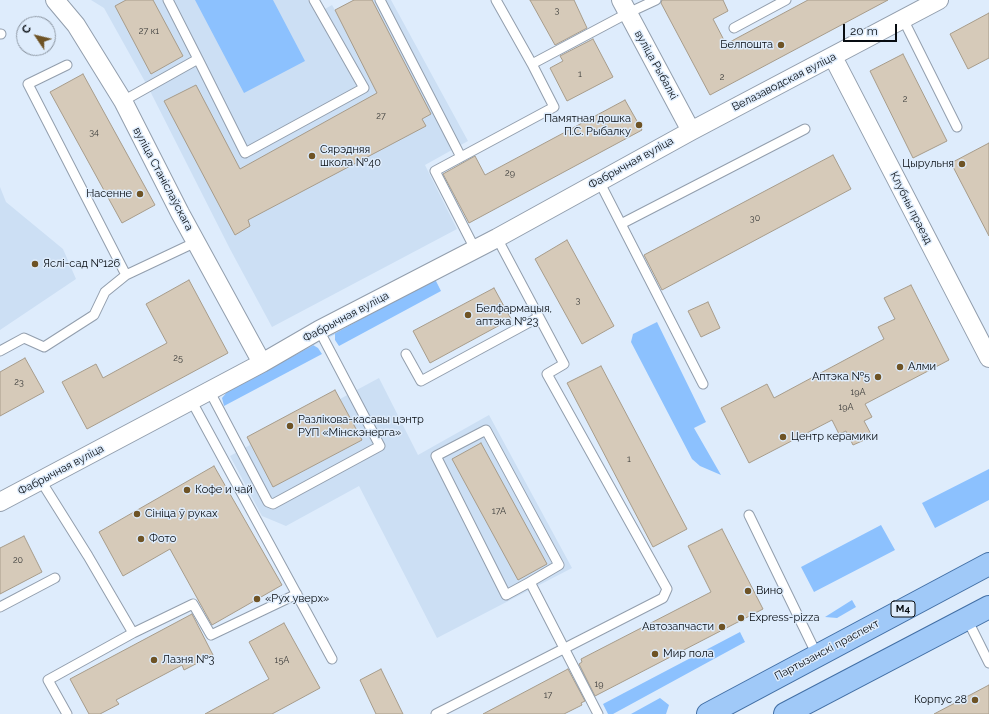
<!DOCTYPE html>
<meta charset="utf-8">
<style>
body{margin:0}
#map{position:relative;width:989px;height:714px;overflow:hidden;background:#deecfc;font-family:Raleway,sans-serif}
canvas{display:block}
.north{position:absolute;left:16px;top:16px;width:40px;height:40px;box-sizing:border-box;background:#deecfc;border:1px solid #88929e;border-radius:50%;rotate:305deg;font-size:11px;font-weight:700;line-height:16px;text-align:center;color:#070c11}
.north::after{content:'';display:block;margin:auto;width:14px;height:18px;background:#6e5325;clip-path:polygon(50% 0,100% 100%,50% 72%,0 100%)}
.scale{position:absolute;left:843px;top:24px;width:54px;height:18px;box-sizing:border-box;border:2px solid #070c11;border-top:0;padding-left:5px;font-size:12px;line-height:14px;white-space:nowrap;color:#070c11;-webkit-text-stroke:3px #deecfc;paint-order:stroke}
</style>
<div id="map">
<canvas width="989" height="714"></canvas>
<div class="north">С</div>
<div class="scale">20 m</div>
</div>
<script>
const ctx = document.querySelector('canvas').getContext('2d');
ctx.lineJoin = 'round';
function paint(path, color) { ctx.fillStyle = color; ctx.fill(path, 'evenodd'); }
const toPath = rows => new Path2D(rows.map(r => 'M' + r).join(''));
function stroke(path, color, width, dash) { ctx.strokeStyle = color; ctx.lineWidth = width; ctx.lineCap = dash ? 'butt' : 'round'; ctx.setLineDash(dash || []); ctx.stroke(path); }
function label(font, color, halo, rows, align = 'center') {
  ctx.font = font + ' Raleway,sans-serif'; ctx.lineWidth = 3; ctx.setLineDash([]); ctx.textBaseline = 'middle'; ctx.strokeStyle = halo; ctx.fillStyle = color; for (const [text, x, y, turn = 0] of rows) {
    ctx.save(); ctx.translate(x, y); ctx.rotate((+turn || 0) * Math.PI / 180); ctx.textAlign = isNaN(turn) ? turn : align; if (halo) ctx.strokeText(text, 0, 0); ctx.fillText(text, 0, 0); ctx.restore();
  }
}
const built = toPath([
 [91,0,308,0,316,14,332,5,335,10,354,0,391,0,468,141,425,165,457,229,272,327,230,249,148,87,104,8],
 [0,187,6,202,63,249,76,279,0,330],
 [379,378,418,455,489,415,572,568,437,638,359,486,286,526,262,516,230,456,250,445,247,437,335,390,340,399]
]);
const green = toPath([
 [195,0,273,0,305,61,244,93],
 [435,279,441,291,339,346,335,340,335,334,313,345,318,348,322,354,224,406,222,398,227,392],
 [657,322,706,422,694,428,721,475,700,466,692,459,631,342,633,334],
 [989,469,989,500,935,528,922,503],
 [881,525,895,550,814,592,801,567],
 [852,600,856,607,837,618,825,617],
 [740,632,745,642,613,714,608,714,603,704],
 [660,698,669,705,666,714,631,714]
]);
const building = toPath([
 [126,0,153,0,183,56,151,74,115,6,126,0],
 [354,0,372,0,431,114,422,119,426,126,248,220,250,226,235,235,164,101,196,85,240,169,377,93,335,10,354,0],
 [530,0,574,0,587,28,555,45,530,0],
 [662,0,723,0,728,11,713,19,726,44,808,0,888,0,710,95,661,3,662,0],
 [989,13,989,58,968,69,950,34,989,13],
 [593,39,613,77,567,101,550,68,563,61,560,56,593,39],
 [903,54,947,141,913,158,870,71,903,54],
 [83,74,155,205,122,223,50,92,83,74],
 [625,100,642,130,469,223,443,174,475,156,485,175,625,100],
 [989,143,989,236,951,163,989,143],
 [833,155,851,189,662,290,644,255,833,155],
 [567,240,614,326,582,344,535,259,567,240],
 [189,280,228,353,87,429,62,382,96,364,103,378,167,343,146,304,189,280],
 [911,285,949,360,865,404,872,417,864,421,872,436,862,441,853,445,846,431,839,434,832,420,749,463,721,408,767,384,774,398,884,339,878,327,895,319,884,298,911,285],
 [494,288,511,319,430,363,413,331,494,288],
 [708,302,720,328,701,337,688,311,708,302],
 [25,358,44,392,0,416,0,372,25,358],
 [601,366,687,529,653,547,567,383,601,366],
 [335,390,362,440,273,487,247,437,335,390],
 [481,443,547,564,518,580,452,459,481,443],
 [214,466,282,585,212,625,170,549,123,576,99,532,214,466],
 [722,529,763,609,595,696,579,664,582,662,581,659,711,592,688,546,722,529],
 [24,536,42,572,0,594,0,548,24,536],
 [192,614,213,655,184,670,182,665,116,700,119,704,100,714,89,714,70,679,192,614],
 [284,623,320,688,272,714,205,714,269,679,249,642,284,623],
 [381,669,403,714,376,714,360,680,381,669],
 [568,669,585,701,581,703,582,705,564,714,483,714,568,669],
 [989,685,989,714,934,714,989,685]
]);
const service = toPath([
 [380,0,461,157],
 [496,0,532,64,628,13,656,0],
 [903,19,957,127],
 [734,28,786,0],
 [0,34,1,34],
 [198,59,245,153,364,88,314,0],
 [67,65,28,84,126,275],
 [123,101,198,59,168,0],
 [599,181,703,384],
 [621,224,805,129],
 [475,249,435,171,554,107,532,64],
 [0,351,24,338,44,347,94,315,105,292,126,275,196,242],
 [406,354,421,381,539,317],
 [209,390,268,502,273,504,380,446,319,330],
 [191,400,332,659],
 [41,481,88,556,133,633],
 [749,515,817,655],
 [530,582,559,565,486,430,436,456,506,595,530,582,598,714],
 [0,607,55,578],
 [967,619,989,663],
 [67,714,48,680,133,633,193,604,211,635,297,594],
 [436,714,663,598,667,589,547,374,564,364,497,238]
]);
const minor = toPath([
 [55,0,76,25,123,101,180,213,262,363],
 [621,0,691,131],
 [833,57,989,358],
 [0,502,262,363,319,330,497,238,691,131,939,0]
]);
const primary = toPath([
 [708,714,989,564],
 [785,714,989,607]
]);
const markers = [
 [781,45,4,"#6e5325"],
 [639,125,4,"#6e5325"],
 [312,156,4,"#6e5325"],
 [962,164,4,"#6e5325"],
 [140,194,4,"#6e5325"],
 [35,264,4,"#6e5325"],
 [468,315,4,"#6e5325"],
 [900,367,4,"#6e5325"],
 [878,377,4,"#6e5325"],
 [290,426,4,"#6e5325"],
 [783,437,4,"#6e5325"],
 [187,490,4,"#6e5325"],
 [137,514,4,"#6e5325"],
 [141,539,4,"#6e5325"],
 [748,591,4,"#6e5325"],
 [257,599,4,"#6e5325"],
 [741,618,4,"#6e5325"],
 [722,627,4,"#6e5325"],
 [655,654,4,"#6e5325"],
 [154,660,4,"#6e5325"],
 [975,700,4,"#6e5325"]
];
const numberNames = [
 ["3",557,10],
 ["27 к1",149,31],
 ["1",580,74],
 ["2",722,77],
 ["2",905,99],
 ["27",381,116],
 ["34",94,132],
 ["29",510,173],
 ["30",755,218],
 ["3",578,300],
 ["25",178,358],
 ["23",19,382],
 ["19А",858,392],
 ["19А",846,407],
 ["1",629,459],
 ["17А",499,511],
 ["20",18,560],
 ["15А",282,660],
 ["19",599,684],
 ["17",548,695]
];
const shields = [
 [903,609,24]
];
const shieldNames = [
 ["М4",903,609]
];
const poiNames = [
 ["Белпошта",773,45,"right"],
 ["Памятная дошка",631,119,"right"],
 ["П.С. Рыбалку",631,132,"right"],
 ["Сярэдняя",320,150],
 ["школа №40",320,163],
 ["Цырульня",954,164,"right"],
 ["Насенне",132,194,"right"],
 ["Яслі-сад №126",43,264],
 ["Белфармацыя,",476,309],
 ["аптэка №23",476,322],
 ["Алми",908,367],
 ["Аптэка №5",870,377,"right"],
 ["Разлікова-касавы цэнтр",298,420],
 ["РУП «Мінскэнерга»",298,433],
 ["Центр керамики",791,437],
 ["Кофе и чай",195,490],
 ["Сініца ў руках",145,514],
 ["Фото",149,539],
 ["Вино",756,591],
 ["«Рух уверх»",265,599],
 ["Express-pizza",749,618],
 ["Автозапчасти",714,627,"right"],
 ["Мир пола",663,654],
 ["Лазня №3",162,660],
 ["Корпус 28",967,700,"right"]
];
const streetNames = [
 ["вуліца Рыбалкі",656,65,61],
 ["Велазаводская вуліца",784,82,-27],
 ["Фабрычная вуліца",631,163,-29],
 ["вуліца Станіслаўскага",163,179,62],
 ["Клубны праезд",911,208,63],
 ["Фабрычная вуліца",346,317,-28],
 ["Фабрычная вуліца",61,470,-28],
 ["Партызанскі праспект",827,650,-28]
];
paint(built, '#ccdff4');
paint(green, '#8cc1fe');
paint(building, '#d6cab9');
stroke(building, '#a79c8b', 1);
stroke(service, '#929ead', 11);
stroke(minor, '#929ead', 20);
stroke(primary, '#426fa5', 24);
stroke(service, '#fff', 9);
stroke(minor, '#fff', 18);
stroke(primary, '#a0c9f8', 22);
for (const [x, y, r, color] of markers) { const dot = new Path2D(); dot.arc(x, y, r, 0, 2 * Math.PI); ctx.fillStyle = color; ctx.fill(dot); stroke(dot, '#deecfc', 1.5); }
label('9px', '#3b3c3b', null, numberNames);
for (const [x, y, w] of shields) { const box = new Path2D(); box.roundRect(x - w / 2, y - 8, w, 16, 3); ctx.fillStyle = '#deecfc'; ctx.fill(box); stroke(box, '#070c11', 1); }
label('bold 10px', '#070c11', null, shieldNames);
label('11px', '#070c11', '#deecfc', poiNames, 'left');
label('11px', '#070c11', '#deecfc', streetNames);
</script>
